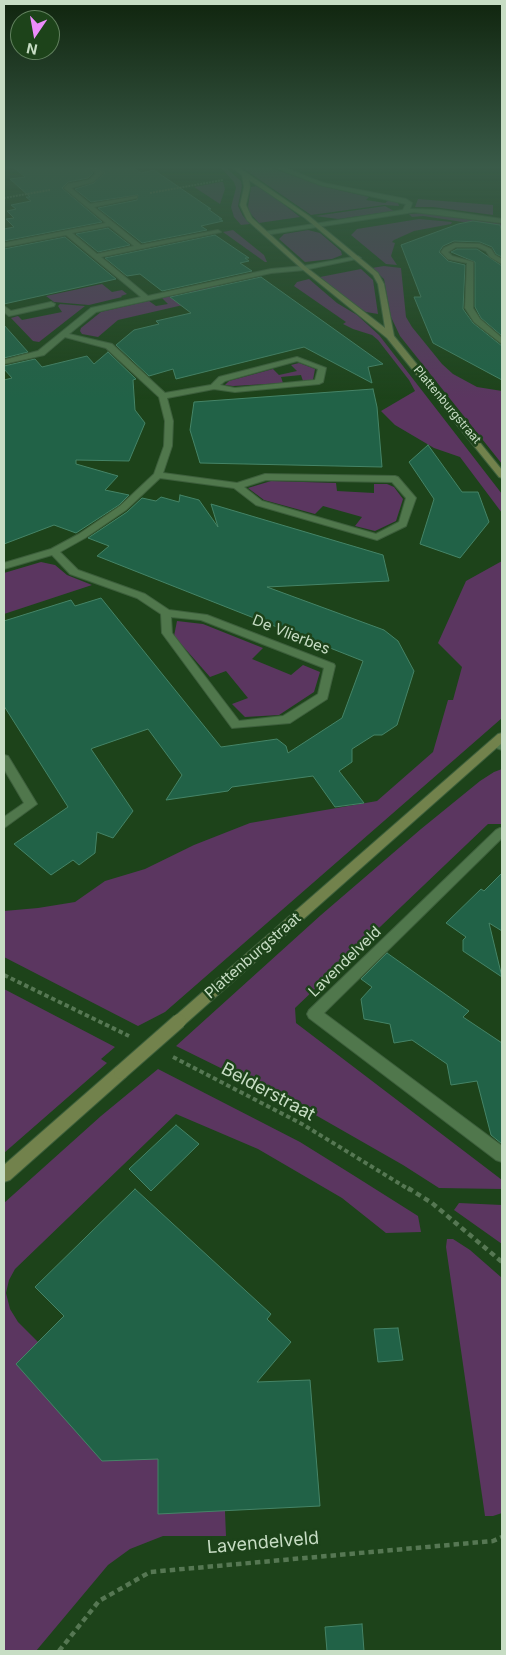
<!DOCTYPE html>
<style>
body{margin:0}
#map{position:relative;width:506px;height:1655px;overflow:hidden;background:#1d431a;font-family:Inter,sans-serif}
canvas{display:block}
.frame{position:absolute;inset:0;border:5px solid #c7ddc4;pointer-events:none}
.north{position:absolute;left:10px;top:10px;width:50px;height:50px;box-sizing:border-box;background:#1d431a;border:1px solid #61815e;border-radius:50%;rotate:192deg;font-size:14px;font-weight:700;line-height:20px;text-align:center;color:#c7ddc4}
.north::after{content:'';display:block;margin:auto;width:18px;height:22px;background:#ec8cfb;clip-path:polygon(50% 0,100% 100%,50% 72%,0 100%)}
</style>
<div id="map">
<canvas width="506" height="1655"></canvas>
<div class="frame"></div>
<div class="north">N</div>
</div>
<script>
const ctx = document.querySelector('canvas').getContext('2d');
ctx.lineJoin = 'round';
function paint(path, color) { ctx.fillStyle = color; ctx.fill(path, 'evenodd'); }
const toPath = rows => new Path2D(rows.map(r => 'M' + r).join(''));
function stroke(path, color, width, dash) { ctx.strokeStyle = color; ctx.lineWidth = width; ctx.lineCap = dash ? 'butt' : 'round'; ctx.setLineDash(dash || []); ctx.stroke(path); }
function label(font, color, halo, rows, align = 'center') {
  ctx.font = font + ' Inter,sans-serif'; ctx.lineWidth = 5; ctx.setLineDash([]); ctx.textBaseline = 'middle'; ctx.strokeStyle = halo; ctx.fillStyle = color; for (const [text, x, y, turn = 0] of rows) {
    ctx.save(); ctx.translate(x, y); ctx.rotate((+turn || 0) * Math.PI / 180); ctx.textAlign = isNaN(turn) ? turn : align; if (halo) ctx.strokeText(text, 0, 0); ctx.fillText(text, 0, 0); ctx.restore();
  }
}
const green = toPath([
 [220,167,225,167,241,181,242,186,238,206,243,216,250,224,241,225,234,217,231,207,236,188,234,182],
 [241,167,269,167,321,186,369,197,366,200,385,203,389,200,398,203,399,206,384,205,311,215],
 [220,182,223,182,225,189,220,204,194,187],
 [256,186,273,196,300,217,259,223,249,212,248,206,251,187],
 [418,199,493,205,493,215,433,207,415,207],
 [385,206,394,211,338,219,315,216],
 [423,213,502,224,502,228,423,216,412,217,409,214],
 [419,219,452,222,451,224,414,231,394,240,392,242,395,243,391,256,397,265,386,264,351,235,357,229],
 [233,230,264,255,267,262,265,262,223,232],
 [308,230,320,233,341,251,342,255,332,259,305,262,279,239,284,234],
 [384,266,401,268,406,317,412,327,442,364,453,374,477,387,502,391,502,464,400,336,391,317,384,279,372,268],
 [361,269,373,280,378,314,366,312,348,300,320,277],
 [309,279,337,303,357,315,379,335,502,494,502,513,460,457,434,448,395,425,381,411,415,391,409,380,378,340,372,335,353,329,343,324,346,322,294,286,297,282],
 [102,284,112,292,122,290,127,294,121,296,122,297,89,305,54,302,46,296],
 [218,285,225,290,235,293,118,320,98,337,82,334,80,331,81,328,101,312,149,301,156,306,168,304,162,298,177,295,184,300,196,297,189,292],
 [60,304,85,306,39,342,33,341,11,318,18,316,22,320,62,312,58,306],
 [299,363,315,369,313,380,303,381,301,375,281,377,283,383,233,386,225,385,229,381,273,369,279,375,297,371,291,365],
 [271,481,336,483,337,491,374,493,374,484,387,484,394,487,403,499,396,521,375,531,355,526,362,517,323,506,315,514,264,500,248,488],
 [502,561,502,718,165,1012,138,1026,4,957,4,911,38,908,75,902,105,881,145,869,194,845,250,823,377,801,433,752,448,700,453,700,462,667,438,643,466,581],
 [41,562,55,565,67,575,92,585,4,614,4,573],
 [177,621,203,624,263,648,252,659,291,675,303,665,320,672,314,692,279,715,245,717,232,704,248,698,226,671,210,677,174,636],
 [502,769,502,824,488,824,295,1008,296,1023,502,1180,502,1189,439,1188,403,1165,312,1113,176,1046,321,915,421,829,480,781,494,772],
 [4,989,115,1047,101,1059,107,1063,4,1153],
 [158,1069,300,1142,353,1175,418,1216,421,1232,386,1233,342,1198,258,1149,176,1114,15,1269,9,1280,6,1293,10,1309,18,1322,87,1391,221,1414,226,1536,163,1536,130,1549,108,1565,36,1651,4,1651,4,1203,101,1116],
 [459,1203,502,1205,502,1244,454,1210],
 [447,1239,453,1239,470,1250,502,1278,502,1513,493,1516,485,1516,446,1247]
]);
const building = toPath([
 [13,167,87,167,93,173,88,178,68,182,62,188,102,222,4,241,4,229,14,227,6,219,14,218,7,211,16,209,11,205,31,201,26,197,30,197,10,179,25,177,13,167],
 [99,167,133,167,141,173,154,170,211,209,208,209,222,219,219,219,223,221,201,226,207,230,142,243,98,208,137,200,138,195,91,202,75,189,94,183,105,173,99,167],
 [473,221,500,225,502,233,502,257,496,254,492,247,480,242,454,241,443,246,439,252,448,261,465,265,463,309,473,323,502,346,502,380,433,343,414,297,421,297,401,245,458,224,473,221],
 [108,228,130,245,98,252,76,234,108,228],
 [215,235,249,258,245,258,249,261,240,263,252,271,162,291,140,274,127,276,105,258,215,235],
 [65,237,116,279,4,304,4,249,65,237],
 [457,249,477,249,502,266,502,336,481,318,475,307,475,262,451,252,457,249],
 [261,277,383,364,368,367,372,383,304,347,176,379,173,369,149,376,116,345,134,330,159,324,156,321,191,313,170,297,261,277],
 [4,325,28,352,4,358,4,325],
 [108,352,136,379,133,380,135,410,145,423,129,461,76,460,76,464,118,476,105,490,129,495,119,505,76,533,54,525,4,544,4,380,12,378,4,369,4,366,35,359,42,367,87,356,94,364,108,352],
 [373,389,377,407,382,467,200,463,190,430,194,402,373,389],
 [428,445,462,492,478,492,489,522,460,558,420,544,434,499,409,462,428,445],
 [180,495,199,500,218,527,211,504,383,555,389,581,267,587,384,630,398,641,414,671,397,725,382,735,374,735,352,749,352,762,339,771,364,803,335,807,313,776,232,787,228,791,166,800,182,775,148,729,93,748,91,749,133,811,113,838,97,832,95,853,79,865,73,860,51,875,14,844,68,807,4,706,4,621,71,600,75,606,101,598,221,747,277,739,286,746,288,753,342,718,363,661,97,556,109,546,88,538,127,512,142,498,156,501,161,497,179,502,180,495],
 [502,873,502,931,489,923,502,977,463,951,463,940,466,937,446,923,481,889,484,891,502,873],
 [387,953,469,1011,463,1017,502,1043,502,1144,491,1135,477,1081,451,1085,447,1064,412,1040,394,1043,390,1024,364,1019,361,999,372,987,361,979,387,953],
 [176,1125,199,1144,151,1191,129,1169,176,1125],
 [135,1189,271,1314,267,1319,291,1342,257,1382,310,1380,320,1506,158,1514,158,1459,102,1461,16,1364,64,1316,35,1287,135,1189],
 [398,1328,403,1360,378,1362,374,1329,398,1328],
 [362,1624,364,1651,327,1651,325,1627,362,1624]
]);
const pathFar2 = toPath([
 [150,193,223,180],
 [4,198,50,190]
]);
const pathFar1 = toPath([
 [4,975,129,1036],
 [173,1057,302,1124,410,1190]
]);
const path = toPath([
 [408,1188,432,1203,502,1262],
 [59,1651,99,1601,150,1572,493,1541,502,1537]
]);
const street = toPath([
 [89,167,96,167,103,173,93,182,71,188,90,204,137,196,137,198,94,207,141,245,218,230,221,232,101,257,148,296,271,269,304,266,358,256,361,258,304,270,271,273,96,312,69,334,112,344,165,393,211,385,219,377,297,357,326,368,323,382,319,384,235,392,214,389,167,398,173,421,172,446,163,473,237,483,265,474,395,476,398,477,416,498,406,526,377,540,256,505,234,488,160,478,126,510,85,538,60,552,78,570,145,594,169,610,207,615,334,664,335,666,327,699,290,723,232,728,162,633,161,614,137,598,70,574,52,555,4,569,4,563,51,549,79,534,120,506,154,474,164,446,165,421,159,397,106,348,65,337,44,355,4,364,4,360,38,351,91,308,141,297,66,235,4,247,4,243,106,223,64,188,68,184,89,180,96,173,89,167],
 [109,226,134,246,97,254,72,233,109,226],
 [297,361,318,369,315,380,235,388,220,385,225,381,297,361],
 [266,480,392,482,406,498,399,522,376,534,262,501,244,487,266,480],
 [171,617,201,620,324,668,318,694,283,716,239,721,172,633,171,617],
 [274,167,283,167,323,183,406,199,412,203,410,209,440,210,502,219,502,223,414,212,265,235,263,234,263,232,403,210,406,204,320,185,274,167],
 [455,243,480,244,491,249,495,255,502,259,502,264,500,263,490,257,486,251,477,247,456,247,448,252,452,256,473,262,473,308,480,319,502,338,502,344,474,322,465,308,467,263,448,259,441,252,444,248,455,243],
 [51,302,55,304,54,306,9,316,4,312,4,306,11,311,51,302],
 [495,739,502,742,502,750,491,746,489,743,495,739],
 [4,755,8,756,37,804,4,828,4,817,24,803,4,769,4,755],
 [500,828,502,828,502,838,324,1013,502,1146,502,1162,496,1160,309,1018,307,1014,309,1010,496,830,500,828]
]);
const secondary = toPath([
 [231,167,238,167,309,216,378,273,384,284,394,336,502,470,502,478,499,477,387,338,302,269,247,220,240,205,244,187,242,175,231,167],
 [249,180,305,218,373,275,378,284,385,328,306,267,252,218,246,205,250,187,249,180],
 [502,733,502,743,184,1025,179,1027,174,1025,172,1021,174,1017,498,734,502,733],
 [121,1065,126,1067,128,1072,126,1077,10,1180,4,1182,4,1165,116,1067,121,1065]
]);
const secondaryBridge = toPath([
 [121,1072,179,1021]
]);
const farStreetnames = [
 ["Plattenburgstraat",447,405,50]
];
const streetNames = [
 ["De Vlierbes",291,635,22],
 ["Plattenburgstraat",253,956,-41],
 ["Lavendelveld",345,962,-44]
];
const nearStreetnames = [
 ["Belderstraat",268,1092,28],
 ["Lavendelveld",263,1543,-5]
];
paint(green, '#5b3660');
paint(building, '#216247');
stroke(building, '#458467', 1);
stroke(street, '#3d5f3c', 2);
stroke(secondary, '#3d5f3c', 2);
stroke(pathFar2, '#567753', 2, [2, 1]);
stroke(pathFar1, '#567753', 4, [4.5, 3]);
stroke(path, '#567753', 4.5, [5.5, 4]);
paint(street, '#50774c');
paint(secondary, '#72824c');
stroke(secondaryBridge, '#3d5f3c', 16, []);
stroke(secondaryBridge, '#72824c', 14);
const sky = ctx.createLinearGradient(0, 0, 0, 399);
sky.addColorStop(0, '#10250e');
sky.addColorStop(0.42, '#3a5b49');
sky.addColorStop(1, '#3a5b4900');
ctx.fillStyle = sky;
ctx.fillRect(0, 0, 506, 399);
label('12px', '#c7ddc4', '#1d431a', farStreetnames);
label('15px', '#c7ddc4', '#1d431a', streetNames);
label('18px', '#c7ddc4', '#1d431a', nearStreetnames);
</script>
